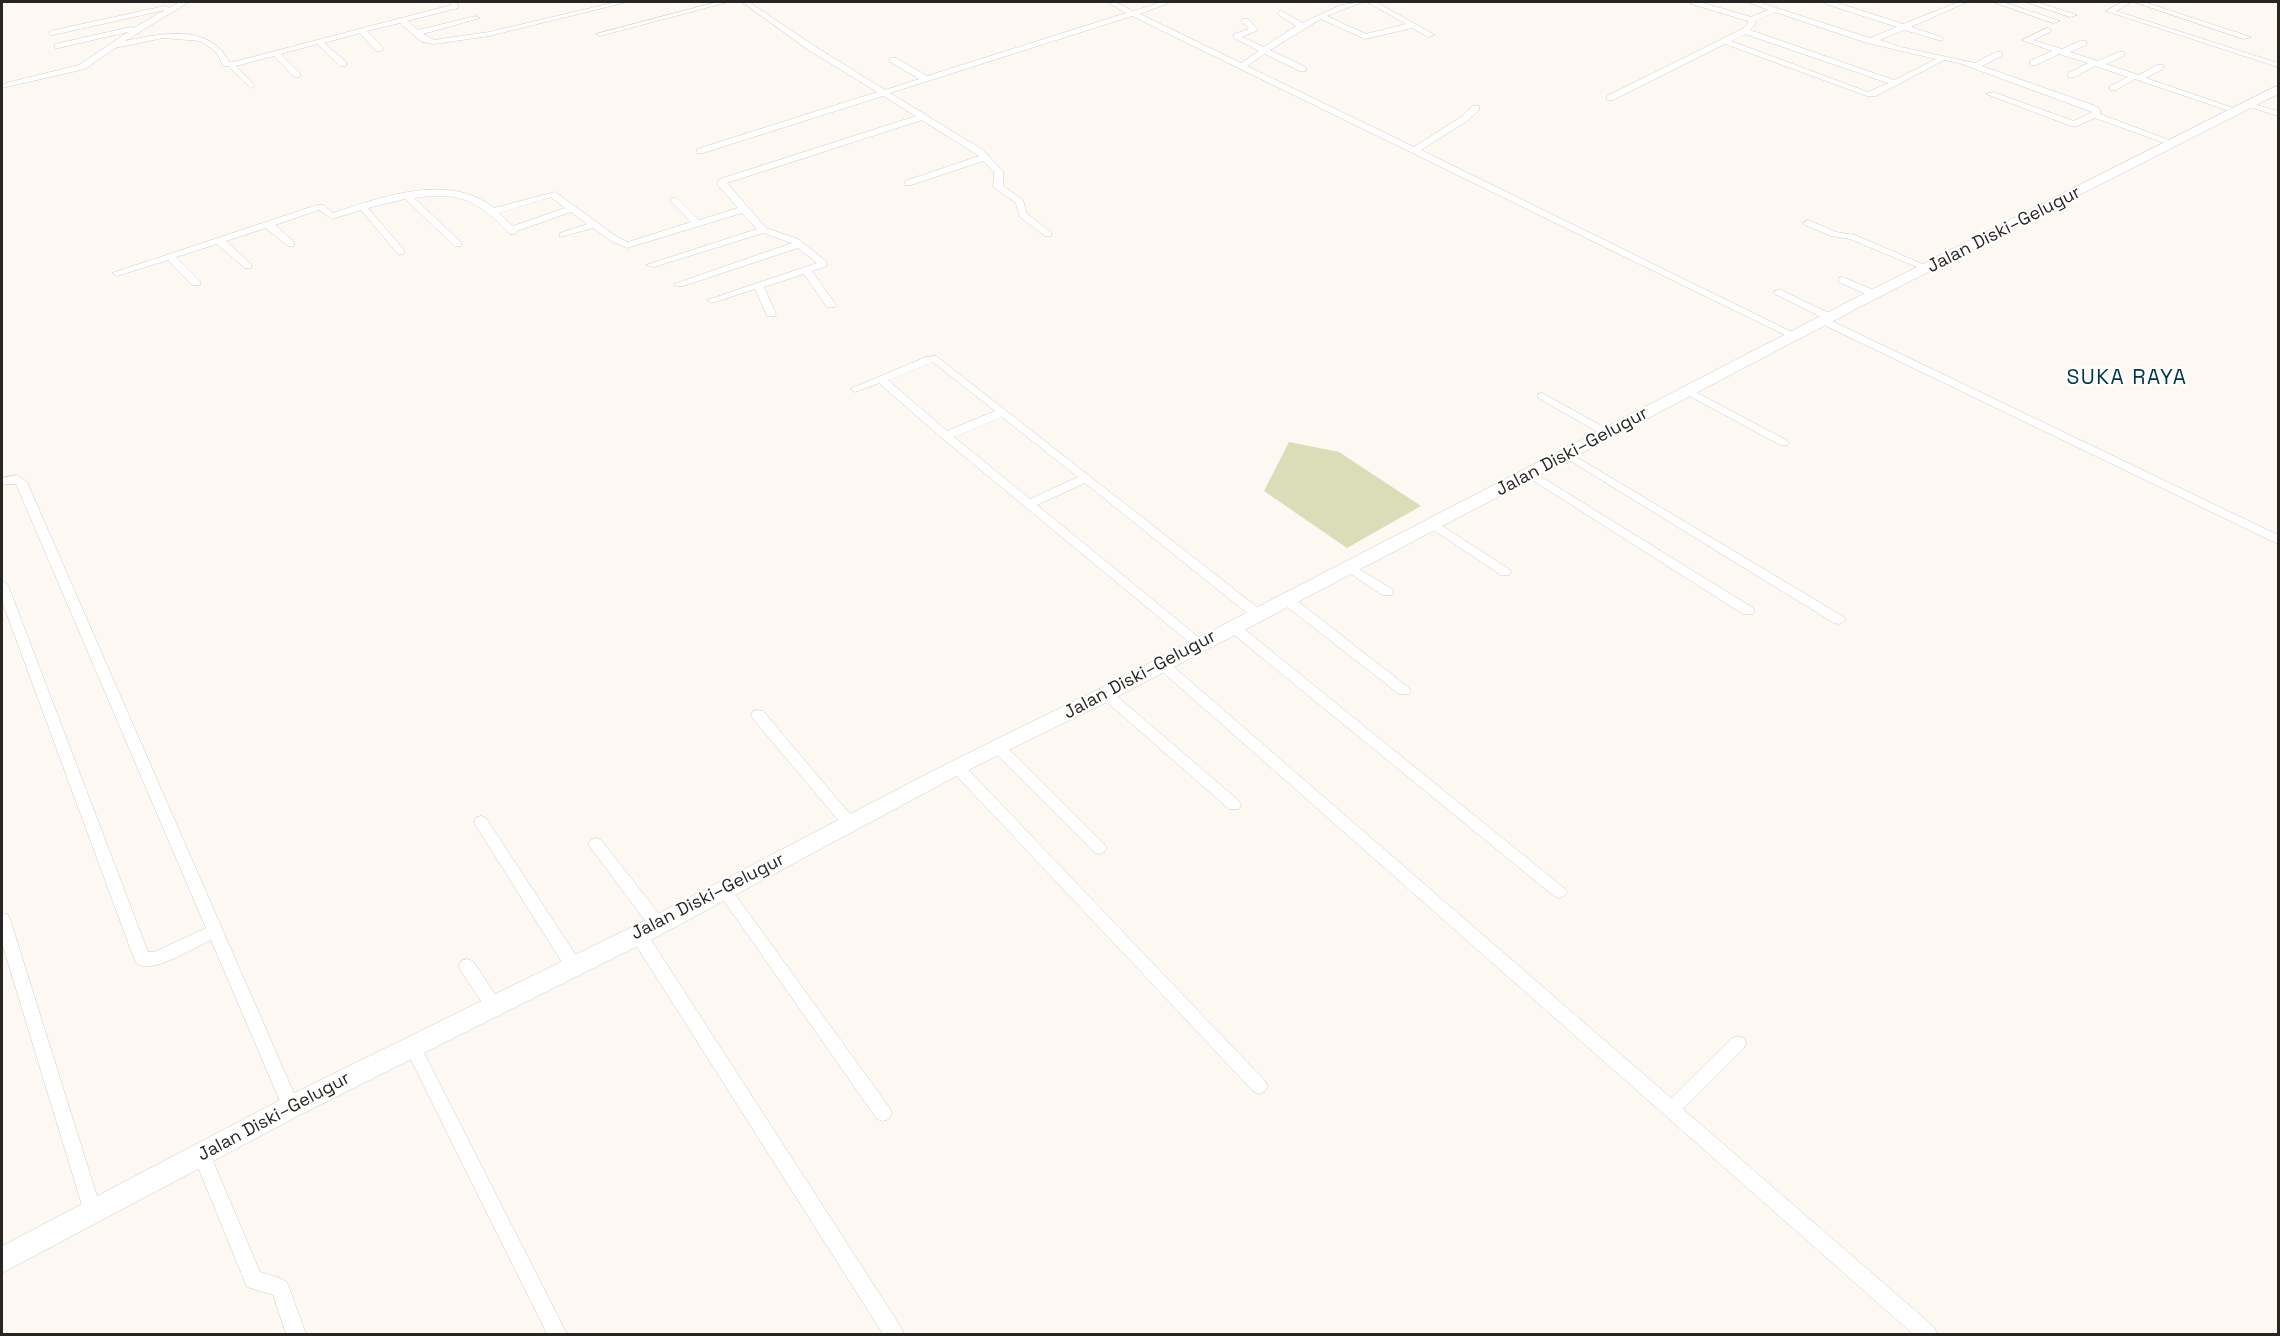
<!DOCTYPE html>
<html>
<head>
<meta charset="utf-8">
<style>
  body { margin:0 }
  #map { position:relative; width:2280px; height:1336px; overflow:hidden; background:#fdf8f1; font-family:"Space Grotesk",sans-serif }
  canvas { display:block }
  .frame { position:absolute; inset:0; border:3px solid #272623; pointer-events:none }
</style>
</head>
<body>
<div id="map">
<canvas width="2280" height="1336"></canvas>
<div class="frame"></div>
</div>
<script>
const ctx = document.querySelector('canvas').getContext('2d');
ctx.lineJoin = 'round';
function fillPath(path, color) { ctx.fillStyle = color; ctx.fill(path, 'evenodd'); }
function stroke(path, color, width, dash) { ctx.strokeStyle = color; ctx.lineWidth = width; ctx.lineCap = dash ? 'butt' : 'round'; ctx.setLineDash(dash || []); ctx.stroke(path); }
function label(font, color, halo, rows, align = 'center') {
  ctx.font = font + ' "Space Grotesk",sans-serif'; ctx.lineWidth = 4.5; ctx.setLineDash([]); ctx.textBaseline = 'middle'; ctx.strokeStyle = halo; ctx.fillStyle = color; for (const [text, x, y, turn = 0] of rows) {
    ctx.save(); ctx.translate(x, y); ctx.rotate((+turn || 0) * Math.PI / 180); ctx.textAlign = isNaN(turn) ? turn : align; if (halo) ctx.strokeText(text, 0, 0); ctx.fillText(text, 0, 0); ctx.restore();
  }
}
fillPath(new Path2D(`
  M1289 442 1339 452 1421 506 1347 548 1264 491Z`), '#d9deb8');
const street = new Path2D(`
  M180 2H189L125 41C160 34 209 22 229 62H233L451 5V2H457L458 8 407 21 418 30 476 16 480 18 423 34 434 40 489 32 616 2H627L489 36 434 44 422 42 400 23 367 31 382 47V51H376L360 33 324 43 346 62V66H340L317 44 281 54 300 73V77H294L274 56 236 66 255 86 251 88 228 66H223L217 53 201 41 163 38 115 48 85 69 2 88V84L79 65 128 32 58 48H55V44L131 27 134 28 165 10 53 35H50V31L165 6 169 8Z
  M717 2H728L600 36 596 34Z
  M742 2H749L816 47 885 90 919 79 890 62V58H896L927 76 1126 13 1107 2H1115L1133 11 1162 2H1171L1140 14 1241 63 1259 51 1234 38V34L1249 29 1241 21 1242 19H1248L1258 30 1242 37 1264 47 1296 26 1279 15V11H1282L1302 23 1341 5 1363 2 1327 16 1366 34 1406 24 1367 2H1376L1435 35 1428 37 1412 28 1365 39 1321 19 1270 50 1306 67V71H1300L1265 54 1247 66 1414 147 1461 117 1473 106H1479V110L1467 121 1421 150 1800 336 1799 338H1791L1132 16 890 93 983 150 1003 172V186L1023 200 1027 214 1051 232V236H1045L1020 217 1016 203 993 187 994 172 983 161 911 185H905V181L979 156 922 120 727 183 766 228 798 239 827 262V266L812 271 836 305 835 307H827L804 274 764 287 776 314 775 316H767L755 289 712 303 707 300 817 263 798 248 683 286H675L674 284 792 243 763 233 654 267 646 265 757 229 742 213 627 248 611 241 593 228 560 237V233L587 224 571 212 517 231 516 234H510C479 201 460 191 414 198L461 242V246H455L405 199 368 208 404 250V254H398L361 210 332 219 319 210 275 225 294 242V246H288L266 228 226 241 251 264V268H245L217 244 176 257 200 281V285H192L168 260 117 276 112 273 317 205H323L333 213C382 197 449 172 494 208L555 192 617 237 628 242 691 222 671 202V198H677L699 220 738 208 717 184 720 179 916 116 883 96 703 153H697V149L877 92 810 51ZM551 197 565 208 513 226 499 213Z
  M1691 2H1700L1751 17 1768 10 1748 2H1758L1870 38 1897 27 1826 4V2H1835L1903 24 1959 2H1967L1911 27 1942 37V41L1904 30 1880 40 1901 47 1975 63 1996 52H2002V56L1982 66 2093 105 2100 109V114L2177 143 2170 145 2095 118 2077 126H2071L1986 94 1993 92 2074 121 2092 112 1959 63 1944 60 1876 96H1867L1725 44 1613 100H1607V96L1742 29 1748 24V21L1691 4ZM1775 12 1867 43 1936 59 1894 80 1750 30 1756 24 1755 21ZM1745 34 1888 83 1868 92 1731 41Z
  M1993 2H2003L2060 21 2053 23Z
  M2026 2H2036L2077 15 2070 17Z
  M2122 2H2131L2116 11 2278 63V67L2106 11Z
  M2134 2H2144L2251 37 2244 39Z
  M2047 28 2051 30 2050 32 2033 40 2062 49 2080 41H2086V45L2070 52 2098 61 2118 52H2124V56L2106 64 2139 75 2157 65H2163V69L2146 78 2242 111 2235 113 2135 79 2116 90H2110V86L2128 77 2095 66 2074 77H2068V73L2088 63 2059 54 2036 65H2030V61L2052 51 2022 40Z
  M2247 102 2278 111V116L2247 106Z
  M1808 220 1836 232 1855 235 1932 268 1924 270 1850 239 1831 236 1805 225 1803 223Z
  M1843 277 1878 292 1879 294 1878 296H1870L1839 282V278Z
  M1779 289 1835 316 1836 318 1832 321 2278 535V544L1820 323 1819 321 1823 318 1775 294 1774 292Z
  M936 356 1262 611 1264 614 1262 617H1252L1085 483 1037 505 1207 644 1205 647H1195L942 438 879 383 855 392 850 389 926 357ZM933 362 995 411 947 431 888 380ZM1002 417 1078 477 1030 499 954 437Z
  M1688 388 1788 441 1790 443 1788 445H1780L1684 393V389Z
  M1542 393 1613 432 1615 434 1609 437 1605 436 1538 398V394Z
  M1568 452 1844 617 1846 620 1839 624 1834 623 1564 457 1562 455 1564 453Z
  M1530 470 1753 608 1754 611 1753 614H1743L1526 476 1524 474Z
  M17 475 27 482 300 1107 297 1113 291 1115 285 1113 211 940C196 947 158 970 143 966 137 965 135 961 133 956L2 601V581L8 585 148 952H154L206 928 16 484H2V478Z
  M1433 520 1509 569 1511 572 1509 575H1501L1429 527 1427 524Z
  M1349 563 1392 589 1393 592 1392 595H1382L1345 570 1343 567 1345 564Z
  M1286 595 1291 596 1409 688 1411 691 1409 694H1399L1281 602 1280 599 1281 596Z
  M1233 623 1238 624 1564 888 1567 892 1564 896 1559 898 1554 896 1228 630 1226 627Z
  M1162 659 1167 661 1671 1098 1732 1038 1738 1036 1744 1038 1746 1043 1744 1048 1683 1109 1934 1327 1937 1334H1913L1157 667 1155 664 1157 661Z
  M1106 689 1111 691 1239 801 1241 805 1239 809H1229L1101 697 1099 694Z
  M758 710 763 711 855 820 857 824 855 828H845L753 719 751 715 753 711Z
  M999 743 1004 744 1104 844 1107 848 1104 852 1099 854 1094 852 994 752 992 748 994 744Z
  M957 762 962 763 1265 1081 1268 1086 1265 1091 1259 1094 1253 1091 952 771 950 767 952 763Z
  M481 816 486 818 579 960 581 965 579 970 573 972 567 970 476 826 474 822 476 818Z
  M596 838 601 840 664 920 666 925 664 930 658 931 652 930 591 848 588 844 591 840Z
  M724 884 729 886 889 1107 892 1113 889 1119 883 1121 877 1119 719 894 716 890 719 886Z
  M2 913 8 914 10 919 102 1212 100 1218 93 1221 86 1218 84 1212 2 943Z
  M638 927 644 929 901 1327 904 1334H883L632 939 630 934 632 929Z
  M467 959 473 961 499 1000 501 1005 499 1010 493 1012 487 1010 461 971 459 966 461 961Z
  M412 1039 418 1041 567 1334H547L404 1046 406 1041Z
  M202 1147 208 1149 260 1272 277 1277 287 1282 306 1334H286L273 1295 247 1287 193 1155 196 1149Z`);
const secondary = new Path2D(`
  M2274 87H2278V94L1879 297 1113 699 964 772 666 932 300 1115 2 1273V1246L282 1099 650 918 950 762 1099 689 1869 291Z`);
stroke(street, '#d2cec6', 1);
stroke(secondary, '#d2cec6', 1);
fillPath(street, '#fff');
fillPath(secondary, '#fff');
label('18px', '#272623', '#fff', [
  ["Jalan Diski–Gelugur",2004,230,-27],
  ["Jalan Diski–Gelugur",1572,452,-28],
  ["Jalan Diski–Gelugur",1140,675,-28],
  ["Jalan Diski–Gelugur",708,897,-27],
  ["Jalan Diski–Gelugur",274,1117,-28]
]);
ctx.letterSpacing = '1.5px';
label('21px', '#013648', '#fff', [
  ["SUKA RAYA",2127,378]
]);
ctx.letterSpacing = '0px';
</script>
</body>
</html>
